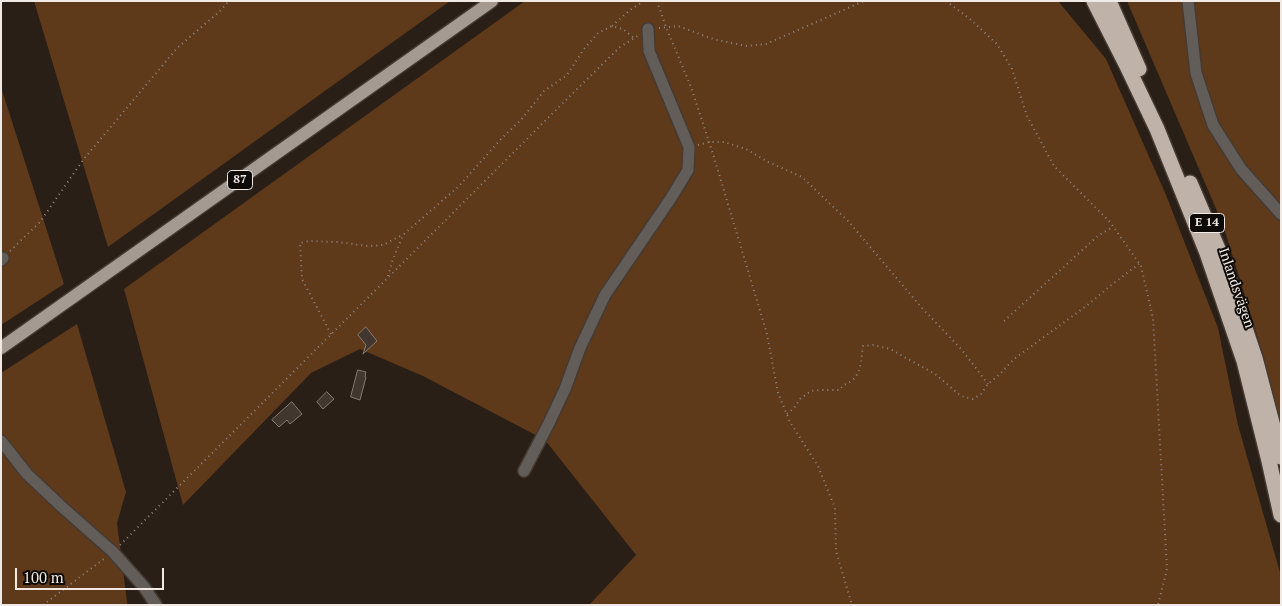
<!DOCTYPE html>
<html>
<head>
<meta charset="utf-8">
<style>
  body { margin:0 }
  #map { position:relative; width:1282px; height:606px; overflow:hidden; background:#291f17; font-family:"PT Serif",serif }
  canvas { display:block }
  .frame { position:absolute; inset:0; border:2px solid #f0e9e4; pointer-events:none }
  .scale { position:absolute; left:15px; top:568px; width:149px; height:22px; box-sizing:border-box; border:2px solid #f0e9e4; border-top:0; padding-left:6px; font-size:15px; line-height:18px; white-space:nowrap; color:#f0e9e4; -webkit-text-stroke:4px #0e0a07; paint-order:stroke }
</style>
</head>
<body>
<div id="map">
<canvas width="1282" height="606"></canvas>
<div class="frame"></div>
<div class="scale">100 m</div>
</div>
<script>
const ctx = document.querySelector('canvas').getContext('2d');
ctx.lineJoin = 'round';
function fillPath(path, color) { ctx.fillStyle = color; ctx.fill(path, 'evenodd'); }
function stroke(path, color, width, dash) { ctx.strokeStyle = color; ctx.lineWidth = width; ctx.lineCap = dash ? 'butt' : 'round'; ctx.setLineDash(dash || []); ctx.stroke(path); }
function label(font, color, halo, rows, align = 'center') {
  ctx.font = font + ' "PT Serif",serif'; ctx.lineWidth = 4; ctx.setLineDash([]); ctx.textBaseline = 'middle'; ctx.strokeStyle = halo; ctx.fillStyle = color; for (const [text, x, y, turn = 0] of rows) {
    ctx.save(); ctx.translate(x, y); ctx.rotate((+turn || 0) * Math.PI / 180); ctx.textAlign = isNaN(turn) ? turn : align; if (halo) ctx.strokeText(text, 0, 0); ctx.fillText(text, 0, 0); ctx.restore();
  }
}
fillPath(new Path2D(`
  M34 1H450L108 247Z
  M525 1H1058L1106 59 1166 195 1218 328 1238 425 1281 576V605H589L636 555 545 440 423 376 360 349 311 373 183 505 124 289Z
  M1127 1H1281V429L1262 351 1223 225Z
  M1 87 64 284 1 325Z
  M77 324 126 492 117 523 127 602 128 605H1V373Z`), '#5e391a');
const building = new Path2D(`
  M366 327 377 341 363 354 366 345 358 335Z
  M358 370 366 372 365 377H366L360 400 351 397Z
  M327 392 334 399 323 409 317 402Z
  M292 402 302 414 290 424 287 420 279 427 272 420Z`);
fillPath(building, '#42372f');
stroke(building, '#887b72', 1);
const minor = new Path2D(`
  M1188 1 1196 73 1213 125 1241 169 1281 214
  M1 260 3 258
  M1 441 27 474 62 507 113 552 144 587 156 605
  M524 471 549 423 565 389 580 348 605 295 671 198 688 170 689 147 649 51 648 29`);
const major = new Path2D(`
  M1 348 492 1`);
const highway = new Path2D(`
  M1094 1 1126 64 1157 129 1207 253 1244 361 1269 461 1281 515
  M1109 1 1139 69
  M1190 183 1221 256 1255 358 1281 457`);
stroke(minor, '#453b34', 14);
stroke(major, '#453b34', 15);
stroke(highway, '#453b34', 18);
stroke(new Path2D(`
  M657 1 666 27 691 87 713 154 767 334 778 393 790 422 818 466 835 508 836 551 852 605
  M946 1 970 19 997 44 1012 69 1027 116 1054 166 1110 222 1141 266 1153 318 1167 569 1158 605
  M612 26 630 10 644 1
  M659 28 678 26 713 39 747 46 766 44 864 1
  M698 145 709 142H724L746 149 768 162 802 177 848 221 922 308 962 350 988 384
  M10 251 40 222 83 160 178 47 219 12 229 1
  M388 276 392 262 403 235 459 186 502 138 521 120 544 91 567 75 584 49 598 33 612 26 623 29 634 38
  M1004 321 1099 235 1113 227
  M331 334 302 279 300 243 309 241 337 242 368 246 383 245 402 235
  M787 414 794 408 800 399 811 391 821 390H840C843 384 848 384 853 380 862 370 861 359 863 346L873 345 890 349 935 374 961 396 973 399 981 394 988 384 1000 374 1014 359 1089 304 1110 286 1139 264
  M120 545 572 94 620 47 639 35
  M43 605 105 558`), '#8f8781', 2, [1, 4]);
stroke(minor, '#635d59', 11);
stroke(major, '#a59a92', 12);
stroke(highway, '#bfb2a8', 15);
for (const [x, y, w] of [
  [240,180,25],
  [1207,223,35]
]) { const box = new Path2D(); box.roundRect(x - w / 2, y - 9.5, w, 19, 4); ctx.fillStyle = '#0e0a07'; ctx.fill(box); stroke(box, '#f0e9e4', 1); }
label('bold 12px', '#f0e9e4', null, [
  ["87",240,180],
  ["E 14",1207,223]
]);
label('14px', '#f0e9e4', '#0e0a07', [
  ["Inlandsvägen",1236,288,71]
]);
</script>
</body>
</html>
